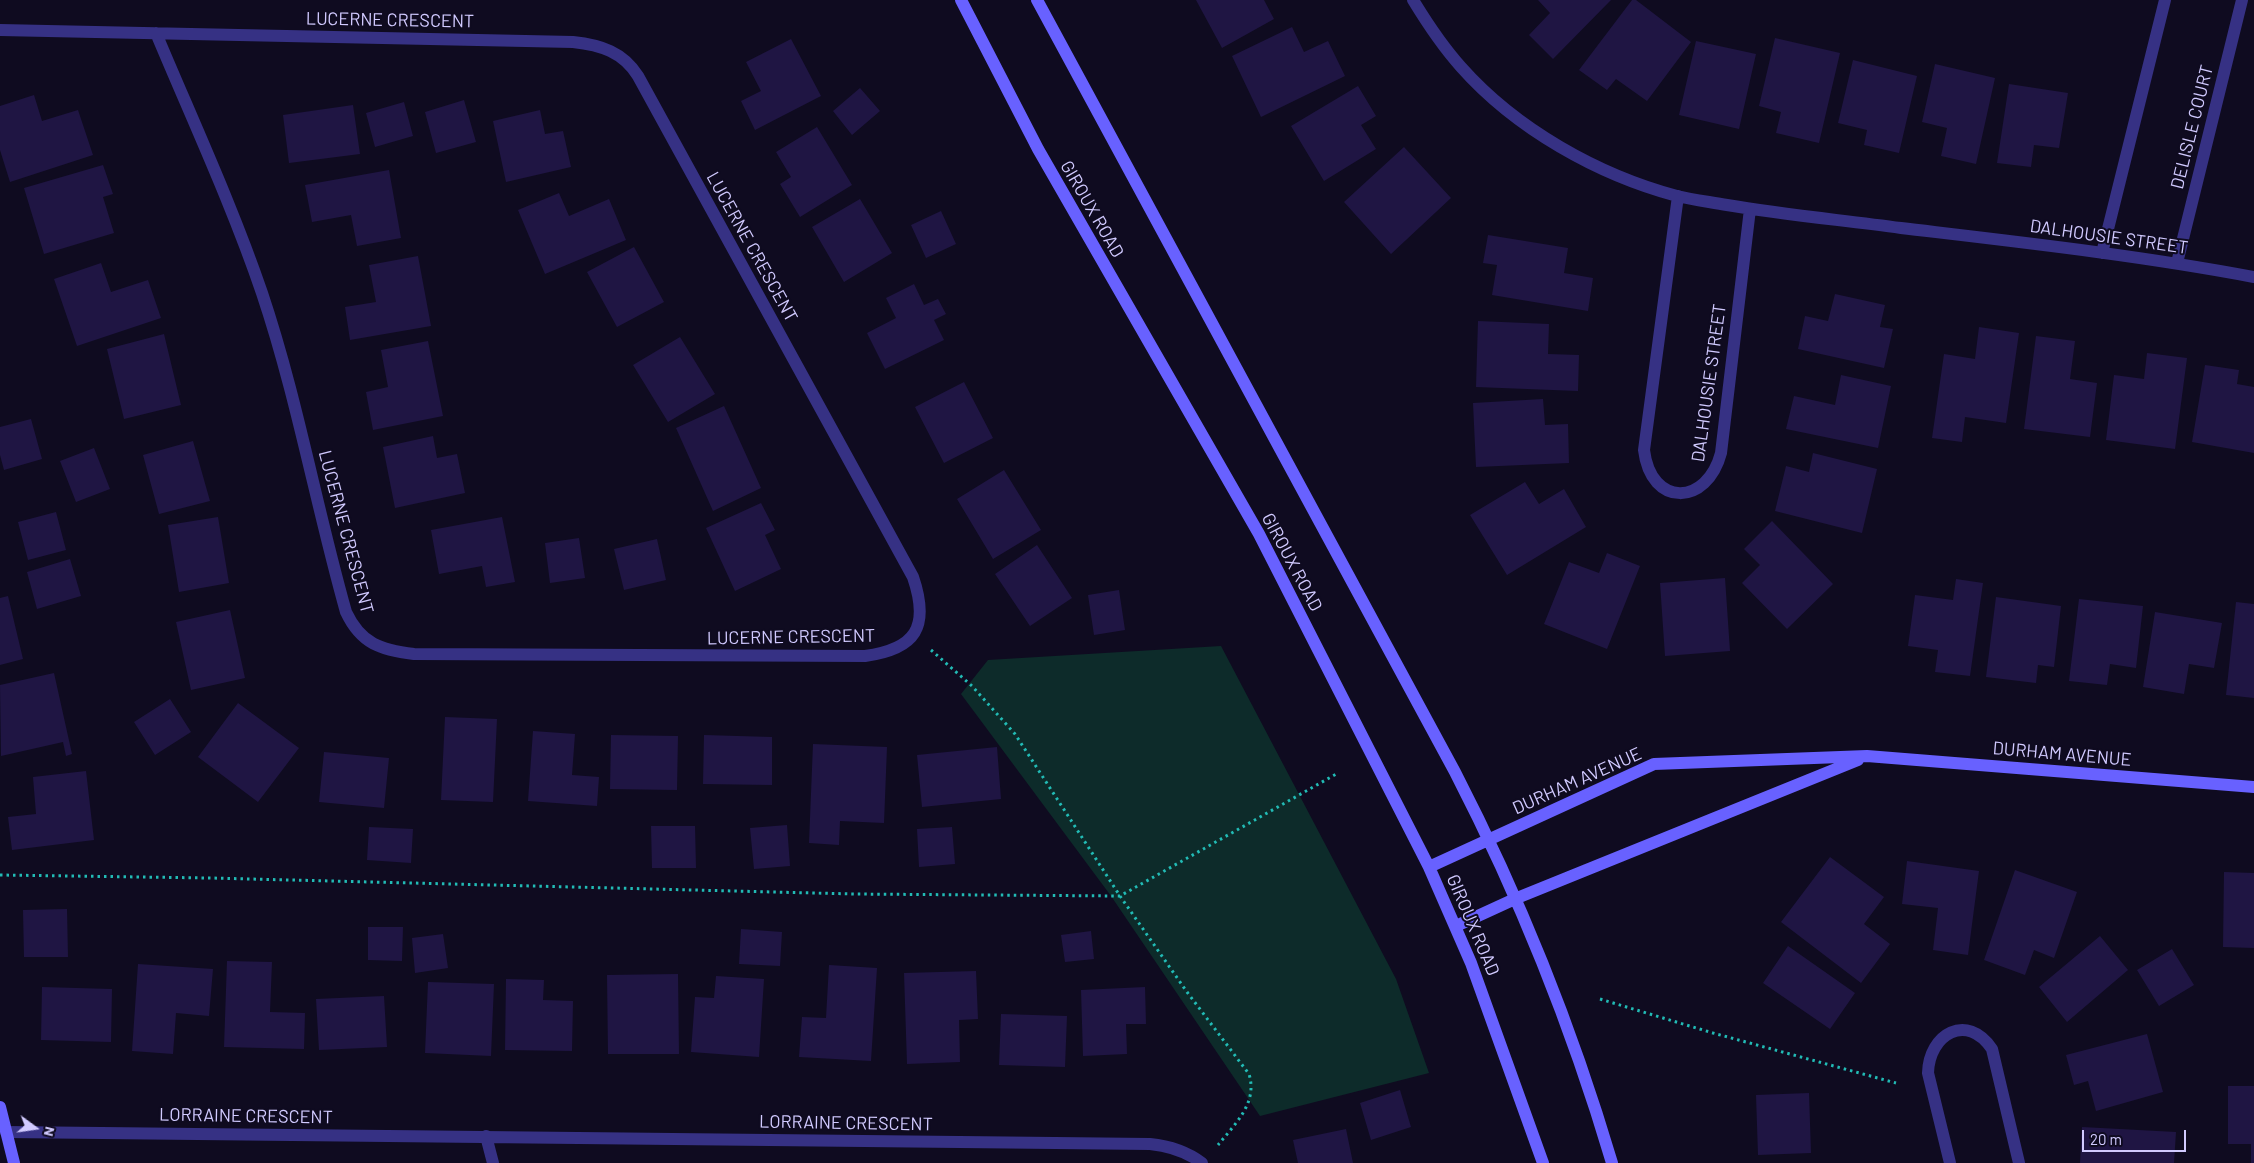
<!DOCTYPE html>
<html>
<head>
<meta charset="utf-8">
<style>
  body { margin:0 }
  #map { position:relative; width:2254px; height:1163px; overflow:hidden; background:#0f0b20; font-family:Barlow,sans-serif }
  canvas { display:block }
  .north { position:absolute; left:10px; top:1103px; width:50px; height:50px; -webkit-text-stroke:4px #0f0b20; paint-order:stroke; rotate:104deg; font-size:14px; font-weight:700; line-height:20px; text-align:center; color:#d1caff }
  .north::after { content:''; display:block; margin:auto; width:18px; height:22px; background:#d1caff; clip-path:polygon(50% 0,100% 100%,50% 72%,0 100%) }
  .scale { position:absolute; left:2082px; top:1130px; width:104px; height:22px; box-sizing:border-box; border:2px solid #d1caff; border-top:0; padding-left:6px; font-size:15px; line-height:18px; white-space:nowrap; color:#d1caff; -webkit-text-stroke:4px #0f0b20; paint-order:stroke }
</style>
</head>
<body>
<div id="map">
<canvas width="2254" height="1163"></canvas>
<div class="north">N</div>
<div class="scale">20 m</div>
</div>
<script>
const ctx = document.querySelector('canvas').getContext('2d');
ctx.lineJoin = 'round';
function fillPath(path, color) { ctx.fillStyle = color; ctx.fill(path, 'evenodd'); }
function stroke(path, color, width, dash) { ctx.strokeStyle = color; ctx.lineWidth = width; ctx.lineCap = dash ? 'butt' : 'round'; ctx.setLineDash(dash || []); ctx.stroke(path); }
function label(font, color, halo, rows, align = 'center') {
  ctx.font = font + ' Barlow,sans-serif'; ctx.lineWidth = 4; ctx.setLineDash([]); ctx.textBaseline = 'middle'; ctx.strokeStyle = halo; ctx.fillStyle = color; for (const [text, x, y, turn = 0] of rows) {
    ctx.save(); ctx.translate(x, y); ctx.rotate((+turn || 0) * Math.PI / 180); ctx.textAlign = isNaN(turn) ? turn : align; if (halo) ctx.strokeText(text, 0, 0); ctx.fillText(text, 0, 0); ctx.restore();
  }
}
fillPath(new Path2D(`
  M1221 646 1396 979 1429 1073 1260 1116 1111 896 961 694 988 660Z`), '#0d2b2a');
fillPath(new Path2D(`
  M1196 0H1264L1274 19 1222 48Z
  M1538 0H1611L1553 59 1529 35 1550 13Z
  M1632 0H1636L1691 42 1647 101 1616 79 1607 90 1579 70Z
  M1292 27 1304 52 1328 41 1345 76 1261 117 1232 56Z
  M1775 38 1840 53 1819 143 1776 133 1781 112 1759 106Z
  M791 39 821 96 755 130 741 101 761 91 746 62Z
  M1696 41 1756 54 1739 129 1679 115Z
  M1853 60 1917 76 1899 153 1864 145 1867 130 1838 123Z
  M1935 64 1995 78 1976 164 1941 156 1947 128 1922 122Z
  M2009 84 2068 93 2059 148 2034 145 2031 167 1997 163Z
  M1358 86 1376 116 1361 125 1376 149 1324 181 1291 126Z
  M860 88 880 111 852 135 833 111Z
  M34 95 42 121 78 110 93 155 10 182 0 150V106Z
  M464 100 476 142 436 153 425 112Z
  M404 102 413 136 375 147 366 113Z
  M353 105 360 154 289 163 283 115Z
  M540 110 545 134 563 131 571 167 506 182 493 121Z
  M817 127 852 185 800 217 780 184 791 177 776 152Z
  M1404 147 1451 198 1391 254 1344 202Z
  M103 165 113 194 103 197 114 233 44 254 24 188Z
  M389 170 401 238 357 246 351 215 312 222 305 185Z
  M559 193 569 216 609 199 626 240 545 274 518 210Z
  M860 199 892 253 844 282 812 227Z
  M941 211 956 244 926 258 911 225Z
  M1488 235 1568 248 1564 273 1593 278 1588 311 1492 295 1497 265 1483 263Z
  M634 247 664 302 617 327 587 272Z
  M418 256 431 326 350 340 345 307 376 302 369 265Z
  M101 263 111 292 148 280 161 318 77 346 54 279Z
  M914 284 924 305 938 299 946 314 934 320 944 340 885 369 867 333 896 318 886 298Z
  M1835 294 1885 305 1880 327 1893 329 1884 368 1798 349 1805 316 1828 321Z
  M1478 321 1549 324 1548 354 1579 355 1578 391 1476 387Z
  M1979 327 2019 333 2006 423 1965 417 1962 442 1932 438 1944 354 1975 359Z
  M164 334 181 405 124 419 107 349Z
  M2036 336 2075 341 2070 379 2097 383 2090 437 2024 429Z
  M680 337 715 394 668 422 633 365Z
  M428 341 443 416 373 430 366 392 388 387 381 350Z
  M2147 353 2187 358 2175 449 2106 440 2114 375 2144 379Z
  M2205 365 2239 370 2237 384 2254 387V453L2192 442Z
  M1841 375 1891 386 1878 448 1786 429 1794 396 1835 405Z
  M964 382 993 438 944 463 915 407Z
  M1543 399 1545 425 1568 424 1569 463 1476 467 1473 403Z
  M724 406 761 488 713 511 676 428Z
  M31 419 42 459 4 470 0 455V427Z
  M433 436 437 458 457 454 465 493 395 508 383 447Z
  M193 441 210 501 159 514 143 455Z
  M94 448 110 489 76 502 60 461Z
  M1813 453 1877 469 1862 533 1775 511 1786 466 1809 472Z
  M1004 470 1041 530 993 559 957 499Z
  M1525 482 1539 504 1564 489 1586 527 1507 575 1470 515Z
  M761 503 775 530 765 535 781 569 735 591 706 528Z
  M56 512 66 550 28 560 18 522Z
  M218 517 229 583 179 592 168 525Z
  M502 517 515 582 486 587 482 566 439 574 431 530Z
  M1772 521 1833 584 1787 629 1742 583 1760 565 1744 549Z
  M579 538 585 578 550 583 545 543Z
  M657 539 666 580 624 590 614 549Z
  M1037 545 1072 598 1030 626 995 574Z
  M1607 553 1640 566 1607 649 1544 624 1569 562 1599 573Z
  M70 559 81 596 37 609 27 572Z
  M1725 578 1730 651 1665 656 1660 583Z
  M1956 579 1983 583 1970 676 1935 672 1938 650 1908 646 1915 595 1953 600Z
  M1119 590 1125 630 1094 635 1088 595Z
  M8 596 23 659 0 665V598Z
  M1996 597 2061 606 2054 667 2038 665 2036 683 1986 677Z
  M2079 599 2143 606 2136 668 2110 664 2107 685 2069 681Z
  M2236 602 2254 604V698L2226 695Z
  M230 610 245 678 191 690 176 622Z
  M2155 612 2222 623 2214 668 2189 664 2184 694 2143 687Z
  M54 673 72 754 66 756 63 742 1 756 0 685Z
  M170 699 191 732 155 755 134 722Z
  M238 703 299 748 258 802 198 757Z
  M445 717 497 719 493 802 441 800Z
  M533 731 575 734 572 775 599 777 597 806 528 801Z
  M611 735 678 736 677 790 610 789Z
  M704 735 772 737V785L703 784Z
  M813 744 887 747 884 823 840 821 839 845 809 843Z
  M997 747 1001 799 922 807 917 755Z
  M324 752 389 758 384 808 319 802Z
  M86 771 94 840 12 850 8 817 36 814 33 777Z
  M787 825 790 866 754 869 750 828Z
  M651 826H695L696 868H652Z
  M369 827 413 829 411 863 367 860Z
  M952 827 955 864 919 867 917 829Z
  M1830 857 1884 897 1864 924 1890 944 1861 983 1781 922Z
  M1907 861 1979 871 1968 955 1933 950 1938 908 1902 904Z
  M2015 870 2077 892 2054 958 2034 950 2025 975 1984 960Z
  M2224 872 2254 873V948L2223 947Z
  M67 909 68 957H24L23 910Z
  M368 927H403L402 961 368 960Z
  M741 929 782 932 780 966 739 964Z
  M1091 931 1094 959 1065 962 1061 935Z
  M443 934 448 968 415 973 412 938Z
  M2100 936 2128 970 2067 1022 2039 987Z
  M1788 946 1855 993 1830 1029 1763 983Z
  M2172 949 2194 985 2159 1006 2137 970Z
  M227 961 272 962 270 1012 305 1013 304 1049 224 1047Z
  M138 964 213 969 209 1016 176 1013 173 1054 132 1051Z
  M829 965 877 968 871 1061 799 1057 802 1017 826 1018Z
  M976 971 978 1019 959 1020 960 1062 907 1064 904 973Z
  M678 974 679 1054H608L607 975Z
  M716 976 764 979 759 1057 691 1052 695 997 714 998Z
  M506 979 544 980 543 1000 573 1001 572 1051 505 1050Z
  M428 982 494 984 491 1056 425 1053Z
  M42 987 112 989 111 1042 41 1040Z
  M1145 987 1146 1024H1126L1127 1054 1083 1056 1081 990Z
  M384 996 387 1047 319 1050 316 999Z
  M1001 1014 1067 1016 1065 1067 999 1065Z
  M2147 1034 2163 1092 2096 1111 2088 1081 2074 1085 2066 1055Z
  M2228 1086H2254V1163H2251V1144H2228Z
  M1400 1090 1411 1127 1371 1140 1360 1103Z
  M1809 1093 1811 1153 1758 1155 1756 1095Z
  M2082 1127 2176 1132 2174 1163H2080Z
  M1346 1129 1353 1163H1298L1293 1140Z`), '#1f1543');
stroke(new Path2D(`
  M931 650 972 686 1015 734 1120 896 1187 992 1249 1074C1258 1103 1235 1124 1218 1145
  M0 875 210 878 854 894 1120 896 1338 773
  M1600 999 1713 1033 1896 1083`), '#22bbb5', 3, [2.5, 4]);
stroke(new Path2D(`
  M1413 0C1427 23 1443 47 1461 67 1516 129 1598 175 1677 196 1693 200 1711 202 1727 205 1785 215 1843 220 1901 228 2019 242 2137 255 2254 277
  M0 30 573 42C601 45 623 52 638 76L913 577C930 627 916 649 865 656L414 654C381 650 361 644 346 612 316 506 297 397 262 293 232 205 192 119 156 33
  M1678 196 1644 450C1651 508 1707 506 1721 453L1750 209
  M2102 253 2165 0
  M2177 263 2242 0
  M6 1132 1150 1144C1170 1146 1186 1151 1202 1163
  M486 1136 493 1163
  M1950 1163 1928 1073C1929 1034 1967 1012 1992 1049L2019 1163`), '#363184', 12);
stroke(new Path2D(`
  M961 0 1038 149 1259 534 1429 867 1471 963 1543 1163
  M1037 0 1455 772C1519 896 1572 1028 1612 1163
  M1429 867 1654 764 1867 756 2254 787
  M1456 926 1517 898 1858 760
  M0 1107 14 1163`), '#6861ff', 12);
label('18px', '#d1caff', '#0f0b20', [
  ["LUCERNE CRESCENT",390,20,1],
  ["DELISLE COURT",2192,127,-76],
  ["GIROUX ROAD",1092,209,60],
  ["DALHOUSIE STREET",2109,237,8],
  ["LUCERNE CRESCENT",752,247,61],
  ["DALHOUSIE STREET",1709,383,-82],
  ["LUCERNE CRESCENT",346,532,75],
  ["GIROUX ROAD",1292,562,62],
  ["LUCERNE CRESCENT",791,637,-1],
  ["DURHAM AVENUE",2062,754,5],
  ["DURHAM AVENUE",1577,781,-24],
  ["GIROUX ROAD",1473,925,67],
  ["LORRAINE CRESCENT",246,1116,1],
  ["LORRAINE CRESCENT",846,1123,1]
]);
</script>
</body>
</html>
